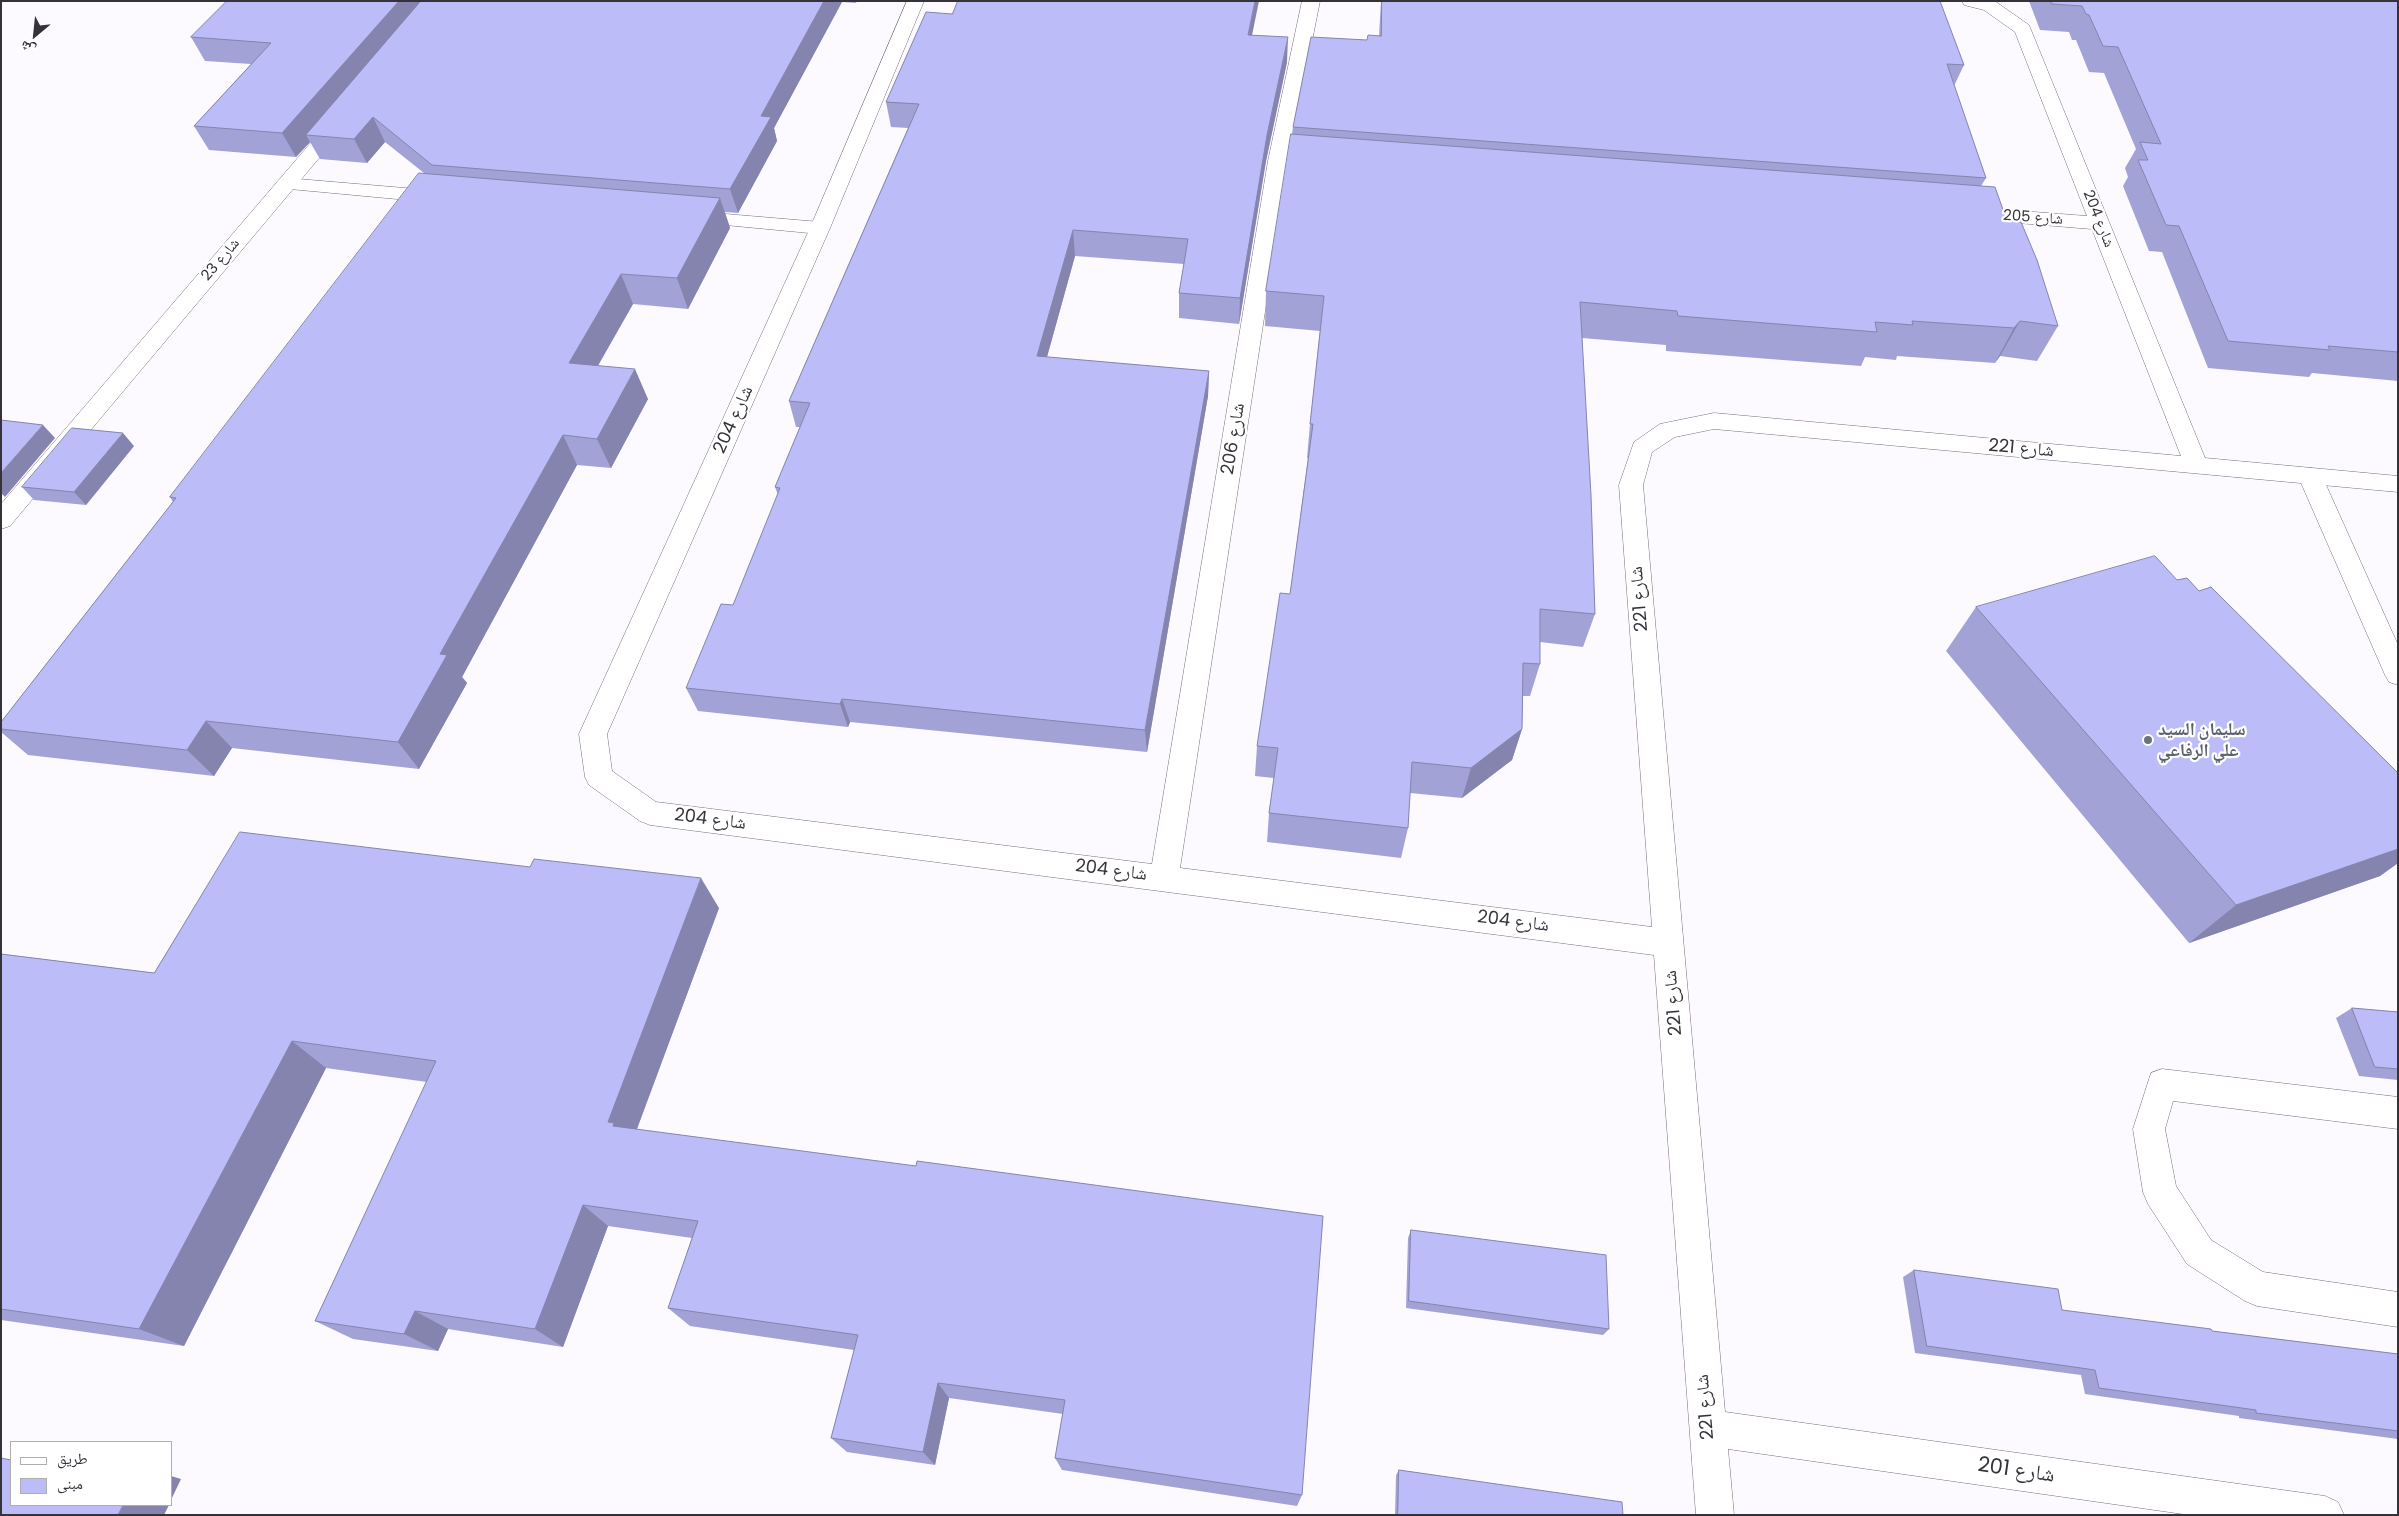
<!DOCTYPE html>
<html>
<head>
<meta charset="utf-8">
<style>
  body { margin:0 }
  #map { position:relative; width:2399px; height:1516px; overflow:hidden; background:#fdfaff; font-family:Poppins,"Noto Naskh Arabic",sans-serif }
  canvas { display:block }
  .frame { position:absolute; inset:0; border:2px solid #36323a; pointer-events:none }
  .legend { position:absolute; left:10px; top:1441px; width:162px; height:65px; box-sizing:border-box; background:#fff; border:1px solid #afadb0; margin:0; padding:6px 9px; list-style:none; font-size:15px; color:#36323a }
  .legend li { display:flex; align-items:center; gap:10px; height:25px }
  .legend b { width:25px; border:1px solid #afadb0 }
  .north { position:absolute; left:10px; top:10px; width:50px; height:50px; -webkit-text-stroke:4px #fff; paint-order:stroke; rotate:208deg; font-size:14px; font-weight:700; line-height:20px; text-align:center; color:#36323a }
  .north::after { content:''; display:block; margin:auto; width:18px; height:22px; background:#36323a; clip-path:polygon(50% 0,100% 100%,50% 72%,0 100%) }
</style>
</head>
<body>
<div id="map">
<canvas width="2399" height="1516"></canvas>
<div class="frame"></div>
<ul class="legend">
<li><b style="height:6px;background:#fff"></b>طريق</li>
<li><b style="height:14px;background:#bcbcf9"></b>مبنى</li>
</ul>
<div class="north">ش</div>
</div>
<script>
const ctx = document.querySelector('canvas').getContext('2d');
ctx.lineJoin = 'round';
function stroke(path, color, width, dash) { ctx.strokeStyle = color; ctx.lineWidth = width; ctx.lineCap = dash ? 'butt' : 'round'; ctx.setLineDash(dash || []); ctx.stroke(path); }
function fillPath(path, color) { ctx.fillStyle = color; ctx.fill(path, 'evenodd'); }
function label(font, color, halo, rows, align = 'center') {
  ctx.font = font + ' Poppins,"Noto Naskh Arabic",sans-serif'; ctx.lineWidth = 4.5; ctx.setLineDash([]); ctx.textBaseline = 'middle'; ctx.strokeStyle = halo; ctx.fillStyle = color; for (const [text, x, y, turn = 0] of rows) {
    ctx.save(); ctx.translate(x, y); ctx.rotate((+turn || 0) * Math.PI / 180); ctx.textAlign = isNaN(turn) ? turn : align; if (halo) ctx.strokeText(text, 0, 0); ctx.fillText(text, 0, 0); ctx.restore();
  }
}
const lane = new Path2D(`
  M286 178 440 191 447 193 450 197 447 201 440 203 279 188 276 184 279 180Z
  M690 211 820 222 827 224 830 228 827 232 820 234 683 221 680 217 683 213Z
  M2310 468 2318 470 2322 476 2398 645V685L2389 682 2385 675 2298 476 2302 470Z
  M2162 1069 2398 1097V1129L2173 1101 2165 1129 2176 1186 2211 1240 2263 1272 2398 1292V1327L2257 1306 2245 1301 2187 1264 2148 1204 2143 1192 2133 1129 2151 1073Z`);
const street = new Path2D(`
  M907 1H924L830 228 607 734 612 771 656 802 1152 864 1268 161 1302 1H1320L1288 161 1180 868 1652 927 1619 485 1634 442 1660 424 1714 413 2181 456 2092 229 1968 219 1961 217 1958 213 1961 209 1968 207 2087 216 2015 32 1984 10 1964 5 1962 1 1996 2 2029 25 2205 458 2398 476V492L1714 429 1675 437 1652 452 1643 485 1725 1412 2325 1496 2338 1502 2344 1515H2190L1728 1449 1734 1515H1696L1654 955 650 825 640 821 589 785 585 777 579 734 810 228Z
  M339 116 346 118 348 122 346 126 10 526 1 529V504L332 118Z`);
stroke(lane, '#776d7f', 1);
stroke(street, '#776d7f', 1);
fillPath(lane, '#fff');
fillPath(street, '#fff');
fillPath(new Path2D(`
  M227 1H857L856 3 842 2 774 128 777 141 738 213 725 212 730 228 688 309 633 304 598 366 648 399 611 468 577 465 462 677 467 683 419 769 232 748 214 776 28 755 1 732V722L173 502 170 497 424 173 385 142 367 163 320 159 310 142 296 157 209 150 194 126 251 64 205 61 191 37Z
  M1381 1H1942L1940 4 1964 65 1954 86 1986 178 1981 186 2007 221 2058 326 2037 361 2000 356 1995 363 1897 356 1896 360 1865 357 1861 366 1666 351V345L1582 338 1595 614 1583 647 1540 642V664L1530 696H1523L1522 729 1512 760 1462 798 1410 793 1408 828 1401 858 1267 842 1269 813 1274 778 1255 776 1257 746 1290 594 1308 458H1307L1310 424 1320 331 1265 326 1266 291 1292 134 1293 127 1367 40 1379 36Z
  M2029 1H2398V381L2312 373 2309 377 2208 368 2162 252 2149 251 2123 186 2128 177 2125 168 2136 149 2104 73 2089 72 2076 40H2072L2069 32 2040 30Z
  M1252 35 1287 62 1266 161 1239 324 1179 318V293L1184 264 1075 256 1047 357 1209 371 1208 396 1147 752 850 722 848 727 698 711 686 688 733 605 778 495 775 487 800 427H796L789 401 908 128 891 127 886 102Z
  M134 446 86 505 34 500 22 487Z
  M2177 580 2199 591 2398 773V863L2380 876 2189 943 1946 651 1976 607Z
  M719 908 637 1129 1302 1495 1297 1506 1062 1470 1055 1458 1063 1414 949 1398 935 1465 847 1452 831 1438 854 1350 690 1326 668 1308 692 1238 608 1226 563 1347 448 1329 438 1351 353 1339 315 1321 427 1082 326 1068 184 1346 1 1320V954L154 973Z
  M2352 1008 2398 1012V1080L2359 1076 2336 1018Z
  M1411 1230 1609 1329 1603 1335 1406 1308 1408 1238Z
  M1914 1270 2062 1310 2212 1331 2398 1354V1439L2239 1418V1416L2085 1394 2081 1375 1915 1353 1903 1277Z
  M1399 1470 1623 1515H1395L1396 1475Z`), '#a2a2d6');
fillPath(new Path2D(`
  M399 1H430L306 135 310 142 296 157 282 133Z
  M824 1H842V2L774 128 777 141 738 213 730 189 761 116Z
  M1255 1H1259L1247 60 1248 35Z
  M1288 37 1287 62 1266 161 1239 324 1240 298 1267 135Z
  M373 117 385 142 367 163 354 139Z
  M720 198 730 228 688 309 677 278Z
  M1073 230 1075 256 1040 382 1037 356Z
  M621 274 633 304 582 393 569 363Z
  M2020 321 2000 356 1995 363 2014 328Z
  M635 369 648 399 611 468 597 439Z
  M1209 371 1208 396 1147 752 1145 730Z
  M43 425 55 438 5 497 1 493V473Z
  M123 433 134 446 86 505 74 492Z
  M563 435 577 465 462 677 467 683 419 769 398 742 440 654Z
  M842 699 850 722 848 727 840 704Z
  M206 721 232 748 214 776 187 750Z
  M1522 729 1512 760 1462 798 1471 768Z
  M2398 849V863L2380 876 2189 943 2236 905Z
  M701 878 719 908 632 1142 608 1122Z
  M292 1041 326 1068 184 1346 139 1329Z
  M583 1205 608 1226 563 1347 535 1329Z
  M415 1311 448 1329 438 1351 404 1334Z
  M938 1383 949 1398 935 1465 923 1452Z
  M171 1476 181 1479 171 1500Z
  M123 1505H169L164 1515H118Z`), '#8484ae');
const building = new Path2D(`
  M227 1H399L282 133 194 126 271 43 191 37Z
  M421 1H824L761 116 771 117 730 189 432 165 373 117 354 139 306 135Z
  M958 1H1255L1248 35 1288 37 1267 135 1240 298 1179 293 1188 239 1073 230 1037 356 1209 371 1145 730 842 699 840 704 686 688 721 604 733 605 780 488 775 487 810 403 789 401 919 104 886 102 926 12 952 14Z
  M1382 1H1940L1964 65 1947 64 1986 178 1293 127 1311 37 1367 40 1368 35 1381 36Z
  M2051 1H2398V352L2328 346 2330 350 2228 341 2179 226 2166 225 2138 160H2148L2140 142 2161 144 2118 47 2103 46 2089 15 2086 14 2082 6 2052 4Z
  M1291 134 1995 187 2007 221 2021 222 2037 260 2058 326 2020 321 2014 328 1912 321 1913 325 1875 322 1877 332 1678 316 1677 311 1580 302 1591 495 1595 614 1540 609V664L1523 663 1522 729 1471 768 1412 762 1408 828 1269 813 1278 748 1257 746 1280 593 1290 594 1313 424H1310L1324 296 1266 291Z
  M419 173 720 198 677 278 621 274 569 363 635 369 597 439 563 435 440 654 447 655 398 742 206 721 187 750 1 729V722L176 498 170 497Z
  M1 420 43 425 1 473Z
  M72 428 123 433 74 492 22 487Z
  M2155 556 2177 580 2187 578 2199 591 2211 587 2398 773V849L2236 905 1976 607Z
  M240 832 530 867 534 859 701 878 608 1122 614 1123 613 1126 916 1166 917 1161 1323 1216 1302 1495 1055 1458 1065 1400 938 1383 923 1452 831 1438 858 1335 668 1308 698 1221 583 1205 535 1329 415 1311 404 1334 315 1321 436 1061 292 1041 139 1329 1 1309V954L154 973Z
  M2352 1008 2398 1012V1069L2375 1067Z
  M1411 1230 1606 1255 1609 1329 1409 1301Z
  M1914 1270 2058 1289 2062 1310 2211 1329 2212 1331 2398 1354V1431L2256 1413V1410L2099 1388 2095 1370 1927 1346Z
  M1 1458 11 1460V1505H123L118 1515H1Z
  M1399 1470 1622 1502 1623 1515H1398Z`);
fillPath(building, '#bcbcf9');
stroke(building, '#8484ae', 1);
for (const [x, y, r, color] of [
  [2148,740,5,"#6b7280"]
]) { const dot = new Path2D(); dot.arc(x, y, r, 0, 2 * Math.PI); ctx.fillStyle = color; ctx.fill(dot); stroke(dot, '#fff', 2); }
label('15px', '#36323a', '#fff', [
  ["شارع 205",2033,218,4],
  ["شارع 204",2098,219,68],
  ["شارع 23",221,260,-50]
]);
label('18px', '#36323a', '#fff', [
  ["شارع 204",734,420,-66],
  ["شارع 206",1234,439,-81],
  ["شارع 221",2021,449,5],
  ["شارع 221",1640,599,-95],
  ["شارع 204",710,820,7],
  ["شارع 204",1111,871,7],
  ["شارع 204",1513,922,7],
  ["شارع 221",1674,1003,-95],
  ["شارع 221",1706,1407,-95]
]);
label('bold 18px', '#5b616d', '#fff', [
  ["سليمان السيد",2158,730],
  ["علي الرفاعي",2158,751]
], 'left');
label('21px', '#36323a', '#fff', [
  ["شارع 201",2016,1471,8]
]);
</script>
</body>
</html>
